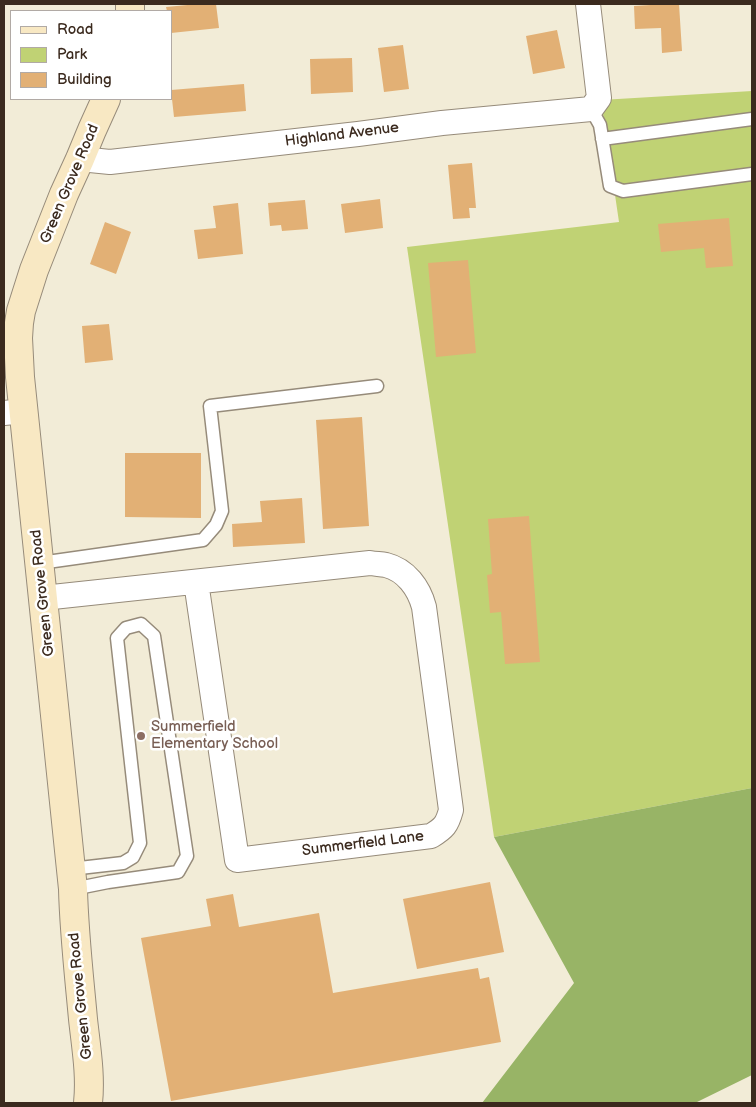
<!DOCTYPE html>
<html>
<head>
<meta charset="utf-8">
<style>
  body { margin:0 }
  #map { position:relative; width:756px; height:1107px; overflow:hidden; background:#f2ecd7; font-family:"Balsamiq Sans",sans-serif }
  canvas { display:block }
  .frame { position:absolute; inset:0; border:5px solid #3b2a1e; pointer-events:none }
  .legend { position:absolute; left:10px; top:10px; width:162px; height:90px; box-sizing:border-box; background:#fff; border:1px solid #b1aaa5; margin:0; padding:6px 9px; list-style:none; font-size:15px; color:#3b2a1e }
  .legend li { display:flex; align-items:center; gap:10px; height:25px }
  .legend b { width:25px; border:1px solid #b1aaa5 }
</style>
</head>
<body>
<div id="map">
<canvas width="756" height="1107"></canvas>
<div class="frame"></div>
<ul class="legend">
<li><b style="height:6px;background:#f8e8c3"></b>Road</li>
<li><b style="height:14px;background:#c0d274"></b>Park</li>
<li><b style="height:14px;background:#e2b075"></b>Building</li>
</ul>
</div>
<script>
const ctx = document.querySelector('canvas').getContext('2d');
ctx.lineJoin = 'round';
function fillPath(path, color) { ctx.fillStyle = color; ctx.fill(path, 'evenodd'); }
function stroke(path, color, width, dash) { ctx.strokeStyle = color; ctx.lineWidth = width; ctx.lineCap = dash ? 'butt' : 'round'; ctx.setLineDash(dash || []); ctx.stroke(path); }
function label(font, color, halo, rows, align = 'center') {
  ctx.font = font + ' "Balsamiq Sans",sans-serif'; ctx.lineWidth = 5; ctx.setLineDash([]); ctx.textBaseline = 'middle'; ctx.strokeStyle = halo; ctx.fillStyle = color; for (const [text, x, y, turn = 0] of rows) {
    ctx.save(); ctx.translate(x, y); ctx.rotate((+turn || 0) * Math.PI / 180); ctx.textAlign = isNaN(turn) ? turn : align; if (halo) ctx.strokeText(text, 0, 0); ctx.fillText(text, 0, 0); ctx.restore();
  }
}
fillPath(new Path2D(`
  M752 91V788L494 837 407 247 619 222 601 100Z`), '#c0d274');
fillPath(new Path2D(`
  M752 788V1075L695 1103H482L574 983 494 837Z`), '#98b466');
fillPath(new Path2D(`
  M198 4H216L219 28 171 33V11H167L166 7Z
  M667 4H679L682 51 662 53 661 28 635 29 634 6Z
  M557 30 565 68 533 74 526 36Z
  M403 45 409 89 384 92 378 48Z
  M352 58 353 92 311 94 310 59Z
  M244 84 246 111 174 117 171 90Z
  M472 163 476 208H469L470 218 453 219 448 165Z
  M380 199 383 228 345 233 341 204Z
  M305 200 308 229 282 231 281 225 270 226 268 203Z
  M238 203 243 254 198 259 194 230 216 228 213 206Z
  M729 218 733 266 706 268 704 248 661 252 658 224Z
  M105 222 131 232 116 274 90 264Z
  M468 260 476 353 436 357 428 263Z
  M109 324 113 360 85 363 82 326Z
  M362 417 369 526 323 529 316 420Z
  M125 453H201V518L125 517Z
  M302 498 305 543 233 547 232 524 262 522 260 501Z
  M529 516 540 662 505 664 501 612 490 613 487 575 492 574 488 519Z
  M490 882 504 952 417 969 403 899Z
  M233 894 239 927 319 913 333 993 478 968 480 979 489 977 501 1042 171 1101 141 938 211 926 206 899Z`), '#e2b075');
const lane = new Path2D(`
  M591 109 600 125 610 186 623 191 752 174
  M602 139 752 119
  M40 563 203 540 216 525 222 511 210 406 377 386
  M71 869 123 863 133 857 140 843 117 638 126 628 141 624 154 636 187 856 178 872 108 882 73 889`);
const street = new Path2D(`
  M80 159 110 162 358 134 442 123 591 109 599 98 588 4
  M4 413 24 411
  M43 598 370 563C376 564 381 564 386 565 406 570 419 588 424 607L451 810C447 825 444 828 431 836L237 860 196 582`);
const secondary = new Path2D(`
  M130 4V11
  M88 1103C91 1075 86 1047 83 1019 79 975 74 932 73 889L20 377 18 338 19 323 21 311 34 270 64 194 80 159 92 130 106 99`);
stroke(lane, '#968b7a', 15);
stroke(street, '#968b7a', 26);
stroke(secondary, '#968b7a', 30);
stroke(lane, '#fff', 12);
stroke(street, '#fff', 24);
stroke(secondary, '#f8e8c3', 28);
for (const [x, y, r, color] of [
  [141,736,5,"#8d6e63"]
]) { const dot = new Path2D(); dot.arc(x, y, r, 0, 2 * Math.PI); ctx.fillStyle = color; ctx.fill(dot); stroke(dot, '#fff', 2); }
label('15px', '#3b2a1e', '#fff', [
  ["Highland Avenue",342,135,-7],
  ["Green Grove Road",70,184,-67],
  ["Green Grove Road",43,593,-96],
  ["Summerfield Lane",363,844,-7],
  ["Green Grove Road",81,996,-96]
]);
label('15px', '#785e54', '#fff', [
  ["Summerfield",151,727],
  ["Elementary School",151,744]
], 'left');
</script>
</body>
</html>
